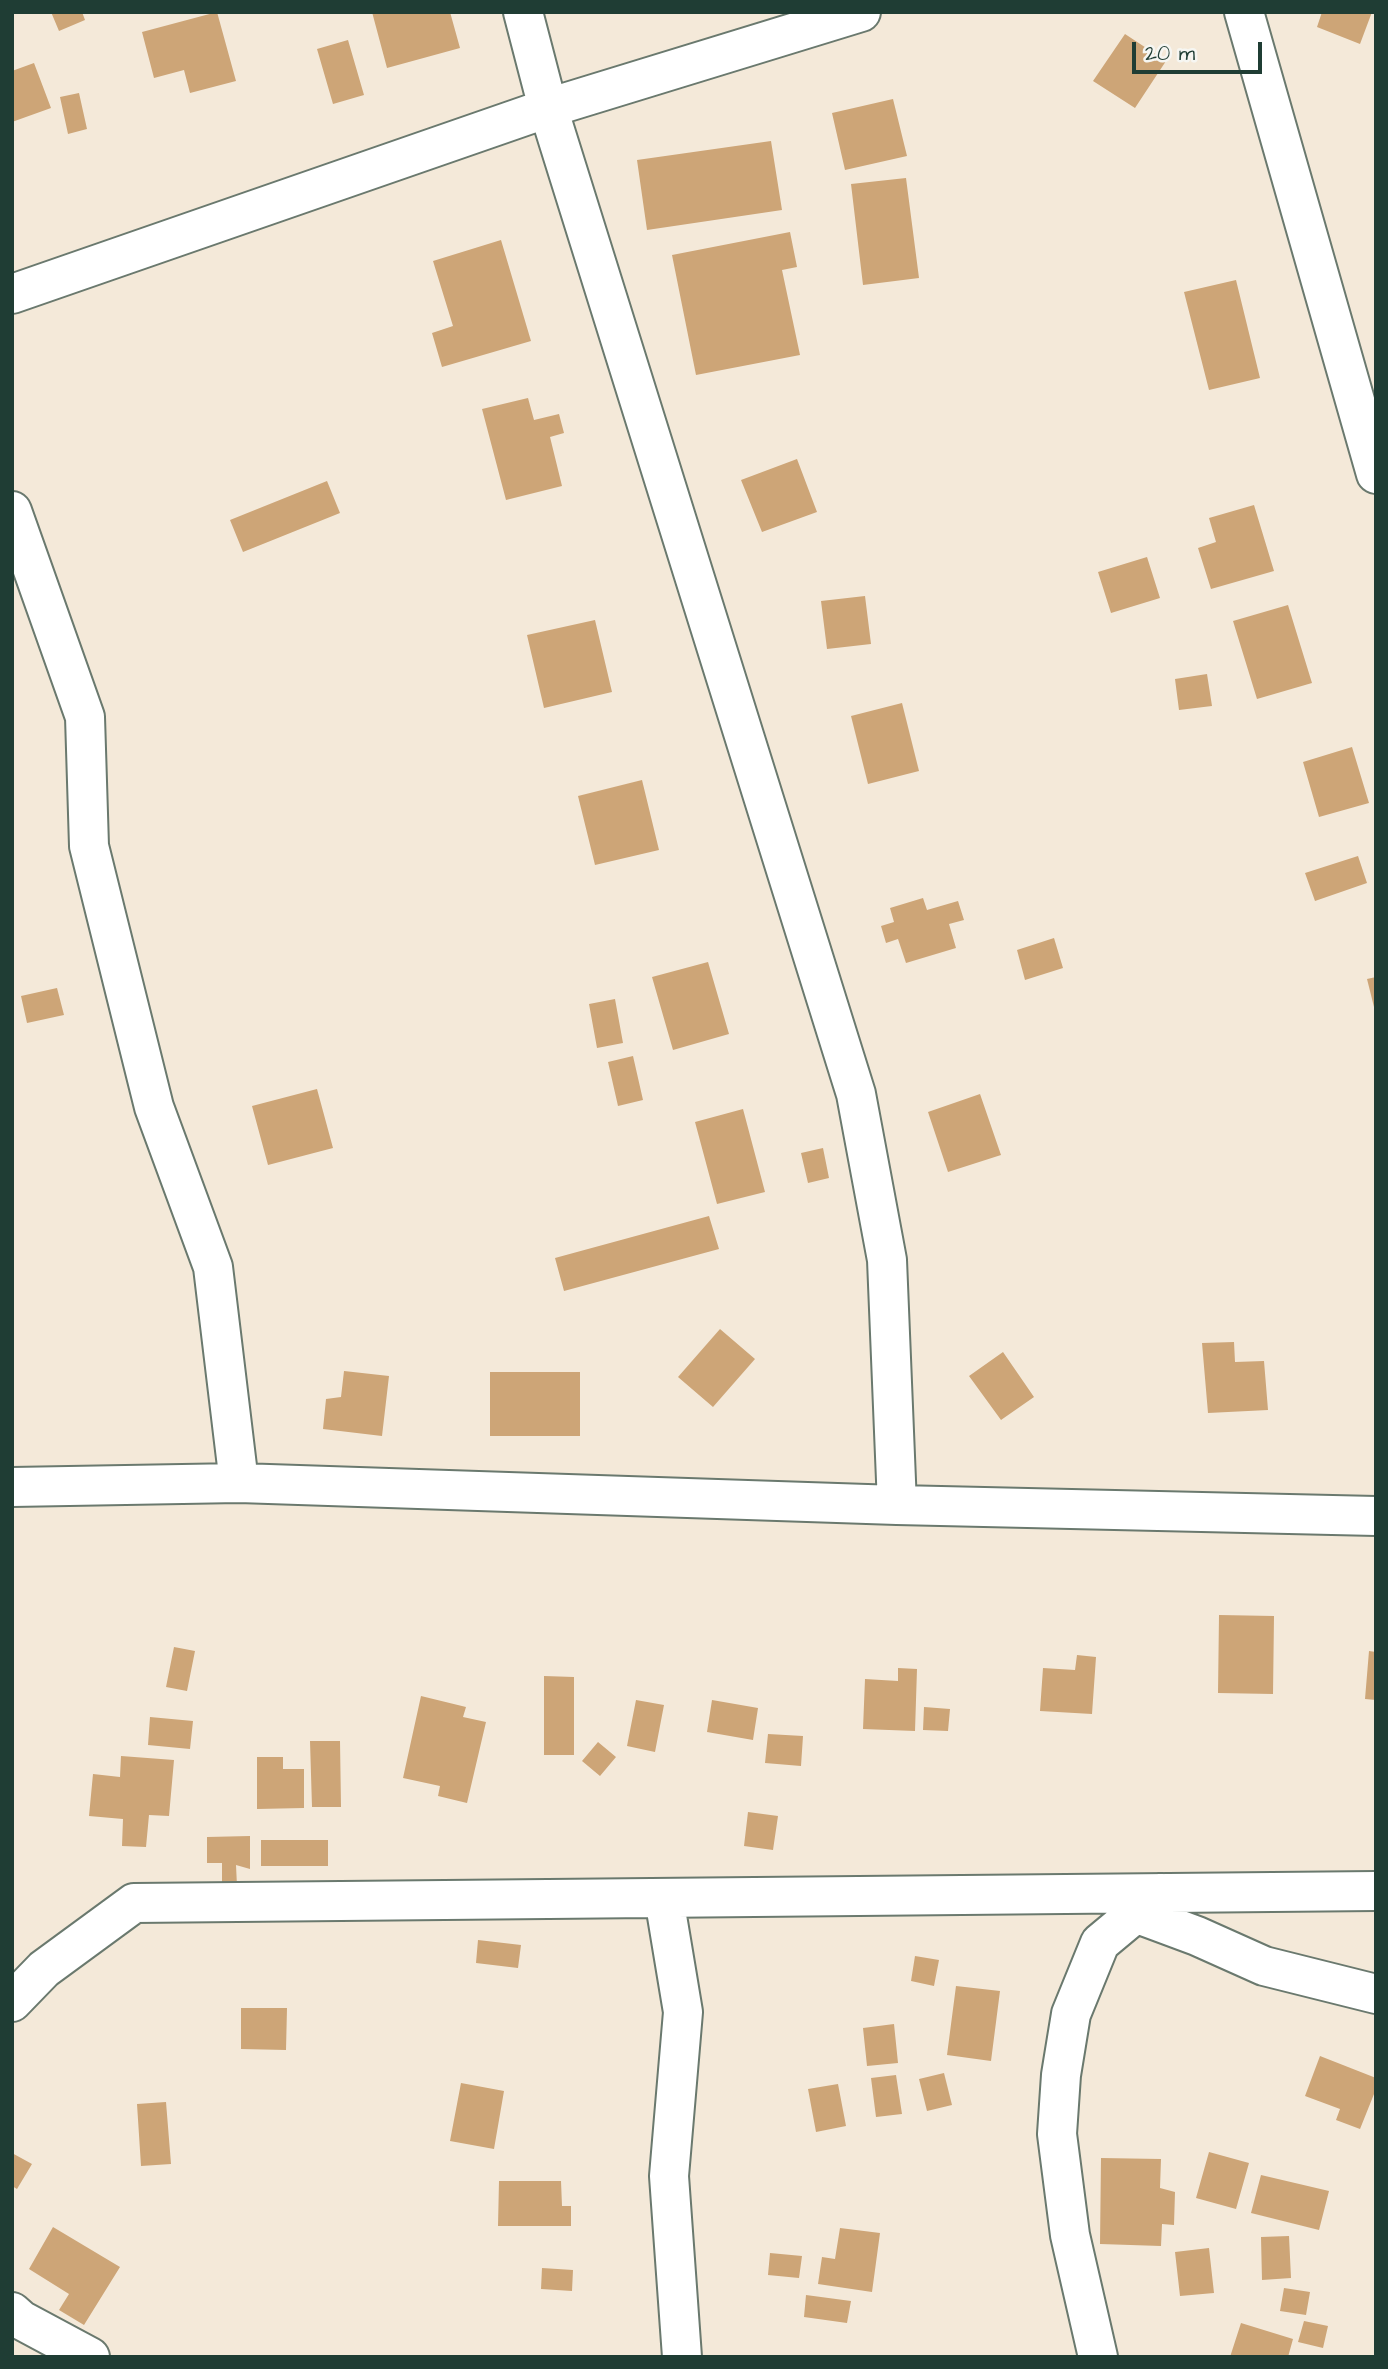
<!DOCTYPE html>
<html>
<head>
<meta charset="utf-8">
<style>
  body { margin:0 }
  #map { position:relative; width:1388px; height:2369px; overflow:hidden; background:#f4e9d9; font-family:"Architects Daughter",sans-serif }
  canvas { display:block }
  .frame { position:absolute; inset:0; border:14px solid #1f3d34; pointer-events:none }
  .scale { position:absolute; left:1132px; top:42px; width:130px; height:32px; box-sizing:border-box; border:4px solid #1f3d34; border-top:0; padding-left:9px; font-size:21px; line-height:24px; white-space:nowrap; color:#1f3d34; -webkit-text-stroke:5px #f6f6f2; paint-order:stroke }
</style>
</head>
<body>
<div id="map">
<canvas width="1388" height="2369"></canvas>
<div class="frame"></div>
<div class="scale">20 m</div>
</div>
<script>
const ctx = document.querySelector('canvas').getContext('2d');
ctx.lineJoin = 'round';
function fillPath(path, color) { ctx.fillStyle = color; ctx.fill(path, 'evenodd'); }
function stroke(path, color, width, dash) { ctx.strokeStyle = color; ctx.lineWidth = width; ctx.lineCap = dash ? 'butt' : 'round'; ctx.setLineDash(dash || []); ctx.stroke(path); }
fillPath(new Path2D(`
  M51 12H82L85 20 59 31Z
  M217 12 236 81 190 93 184 70 154 78 142 32Z
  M372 12H450L460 48 387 68Z
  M1322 12H1372L1360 44 1317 27Z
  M1125 34 1166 61 1135 108 1093 81Z
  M348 40 364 95 333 104 317 49Z
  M34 63 51 108 12 122V71Z
  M79 93 87 129 68 134 60 97Z
  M893 99 907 156 845 170 832 113Z
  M771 141 782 210 647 230 637 160Z
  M906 178 919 278 863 285 851 184Z
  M790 232 797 267 782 270 800 355 696 375 672 255Z
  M501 240 531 341 442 367 432 333 453 326 433 261Z
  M1236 280 1260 378 1209 390 1184 292Z
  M528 398 534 420 559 414 564 433 550 437 562 486 506 500 482 409Z
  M797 459 817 512 762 532 741 480Z
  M327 481 340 513 243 552 230 520Z
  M1254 505 1274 571 1211 589 1198 548 1216 542 1209 518Z
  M1147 557 1160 598 1111 613 1098 572Z
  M865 596 871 644 827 649 821 601Z
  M1288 605 1312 683 1257 699 1233 621Z
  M595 620 612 692 544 708 527 635Z
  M1207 674 1212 706 1179 710 1175 679Z
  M902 703 919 771 868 784 851 716Z
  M1352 747 1369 803 1319 817 1303 762Z
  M642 780 659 850 595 865 578 796Z
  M1358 856 1367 883 1315 901 1305 873Z
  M923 898 927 910 958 901 964 920 949 924 956 948 906 963 898 939 886 943 881 926 894 922 890 908Z
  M1054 938 1063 968 1025 980 1017 950Z
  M708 962 729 1034 673 1050 652 977Z
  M1376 977V1011H1375L1367 979Z
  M57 988 64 1015 27 1023 21 996Z
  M615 999 623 1043 597 1048 589 1004Z
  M633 1056 643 1100 618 1106 608 1062Z
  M317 1089 333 1148 268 1165 252 1106Z
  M980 1094 1001 1155 948 1172 928 1112Z
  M743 1109 765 1192 717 1204 695 1122Z
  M823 1148 829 1178 808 1183 801 1153Z
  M709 1216 719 1249 564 1291 555 1258Z
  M720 1329 755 1359 713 1407 678 1377Z
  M1234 1342 1235 1362 1264 1361 1268 1410 1208 1413 1202 1343Z
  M1003 1352 1034 1397 1001 1420 969 1376Z
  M344 1371 389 1376 382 1436 323 1429 326 1399 341 1397Z
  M490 1372H580V1436H490Z
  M1219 1615 1274 1616 1273 1694 1218 1693Z
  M174 1647 195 1651 187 1691 166 1687Z
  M1369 1651 1376 1652V1700L1365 1699Z
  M1077 1655 1096 1657 1092 1714 1040 1711 1043 1668 1075 1670Z
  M898 1668 917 1669 915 1731 863 1729 865 1679 898 1681Z
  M544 1676 574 1677V1755H544Z
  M421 1696 466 1707 463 1717 486 1722 467 1803 438 1796 440 1786 403 1778Z
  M636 1700 664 1705 655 1752 627 1746Z
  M712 1700 758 1708 753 1740 707 1732Z
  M924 1707 950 1709 948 1731 923 1730Z
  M150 1717 193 1721 190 1749 148 1745Z
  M768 1734 803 1736 801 1766 765 1763Z
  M310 1741H340L341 1807H312Z
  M598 1742 616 1757 600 1776 582 1761Z
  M121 1756 174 1760 169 1816 149 1815 146 1847 122 1846 123 1819 89 1816 93 1774 120 1777Z
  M257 1757H283V1769H304V1808L257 1809Z
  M748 1812 778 1816 773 1850 744 1846Z
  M250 1836V1869L236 1865 237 1886H222V1863H207V1837Z
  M261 1840H328V1866H261Z
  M478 1940 521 1945 518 1968 476 1963Z
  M915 1956 939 1960 934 1986 911 1981Z
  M956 1986 1000 1991 991 2061 947 2055Z
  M241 2008H287L286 2050 241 2049Z
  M894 2024 898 2063 867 2066 863 2028Z
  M1320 2056 1376 2078V2089L1360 2129 1336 2120 1340 2109 1305 2096Z
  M944 2073 952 2105 927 2111 919 2079Z
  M896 2075 902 2114 876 2117 871 2078Z
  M461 2083 504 2091 494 2149 450 2141Z
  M838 2084 846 2126 816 2132 808 2089Z
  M166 2102 171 2164 141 2166 137 2104Z
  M1209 2152 1249 2163 1236 2209 1196 2198Z
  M12 2153 32 2164 17 2189 12 2186Z
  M1101 2158 1161 2159 1160 2188 1175 2192 1174 2225 1162 2224 1161 2246 1100 2244Z
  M1261 2175 1329 2191 1319 2230 1251 2213Z
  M499 2181H561L562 2206H571V2226H498Z
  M53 2227 120 2267 84 2325 59 2310 69 2294 29 2269Z
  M840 2228 880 2233 872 2292 818 2284 822 2257 835 2259Z
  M1289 2236 1291 2278 1262 2280 1261 2237Z
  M1209 2248 1214 2293 1180 2296 1175 2252Z
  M770 2253 802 2256 799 2278 768 2275Z
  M542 2268 573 2270 572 2291 541 2289Z
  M1284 2288 1310 2292 1306 2315 1280 2311Z
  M806 2295 851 2301 847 2323 804 2317Z
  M1304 2321 1328 2326 1323 2348 1298 2342Z
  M1241 2323 1293 2339 1288 2357H1230Z`), '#cda577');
const minor = new Path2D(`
  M523 12 548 108 856 1094 887 1260 897 1505
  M1244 12 1376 474
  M12 294 548 108 861 12
  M12 511 85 717 89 846 154 1107 213 1267 239 1483
  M12 1487 239 1483 897 1505 1376 1516
  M664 1898 683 2012 669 2176 682 2357
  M1135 1913 1197 1936 1264 1966 1376 1994
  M12 2002 44 1969 134 1903 1376 1891
  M12 2312 21 2320 90 2357
  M1098 2357 1070 2235 1057 2134 1061 2075 1071 2014 1100 1943 1160 1893`);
stroke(minor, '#6a796e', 42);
stroke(minor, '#fff', 38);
</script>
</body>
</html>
